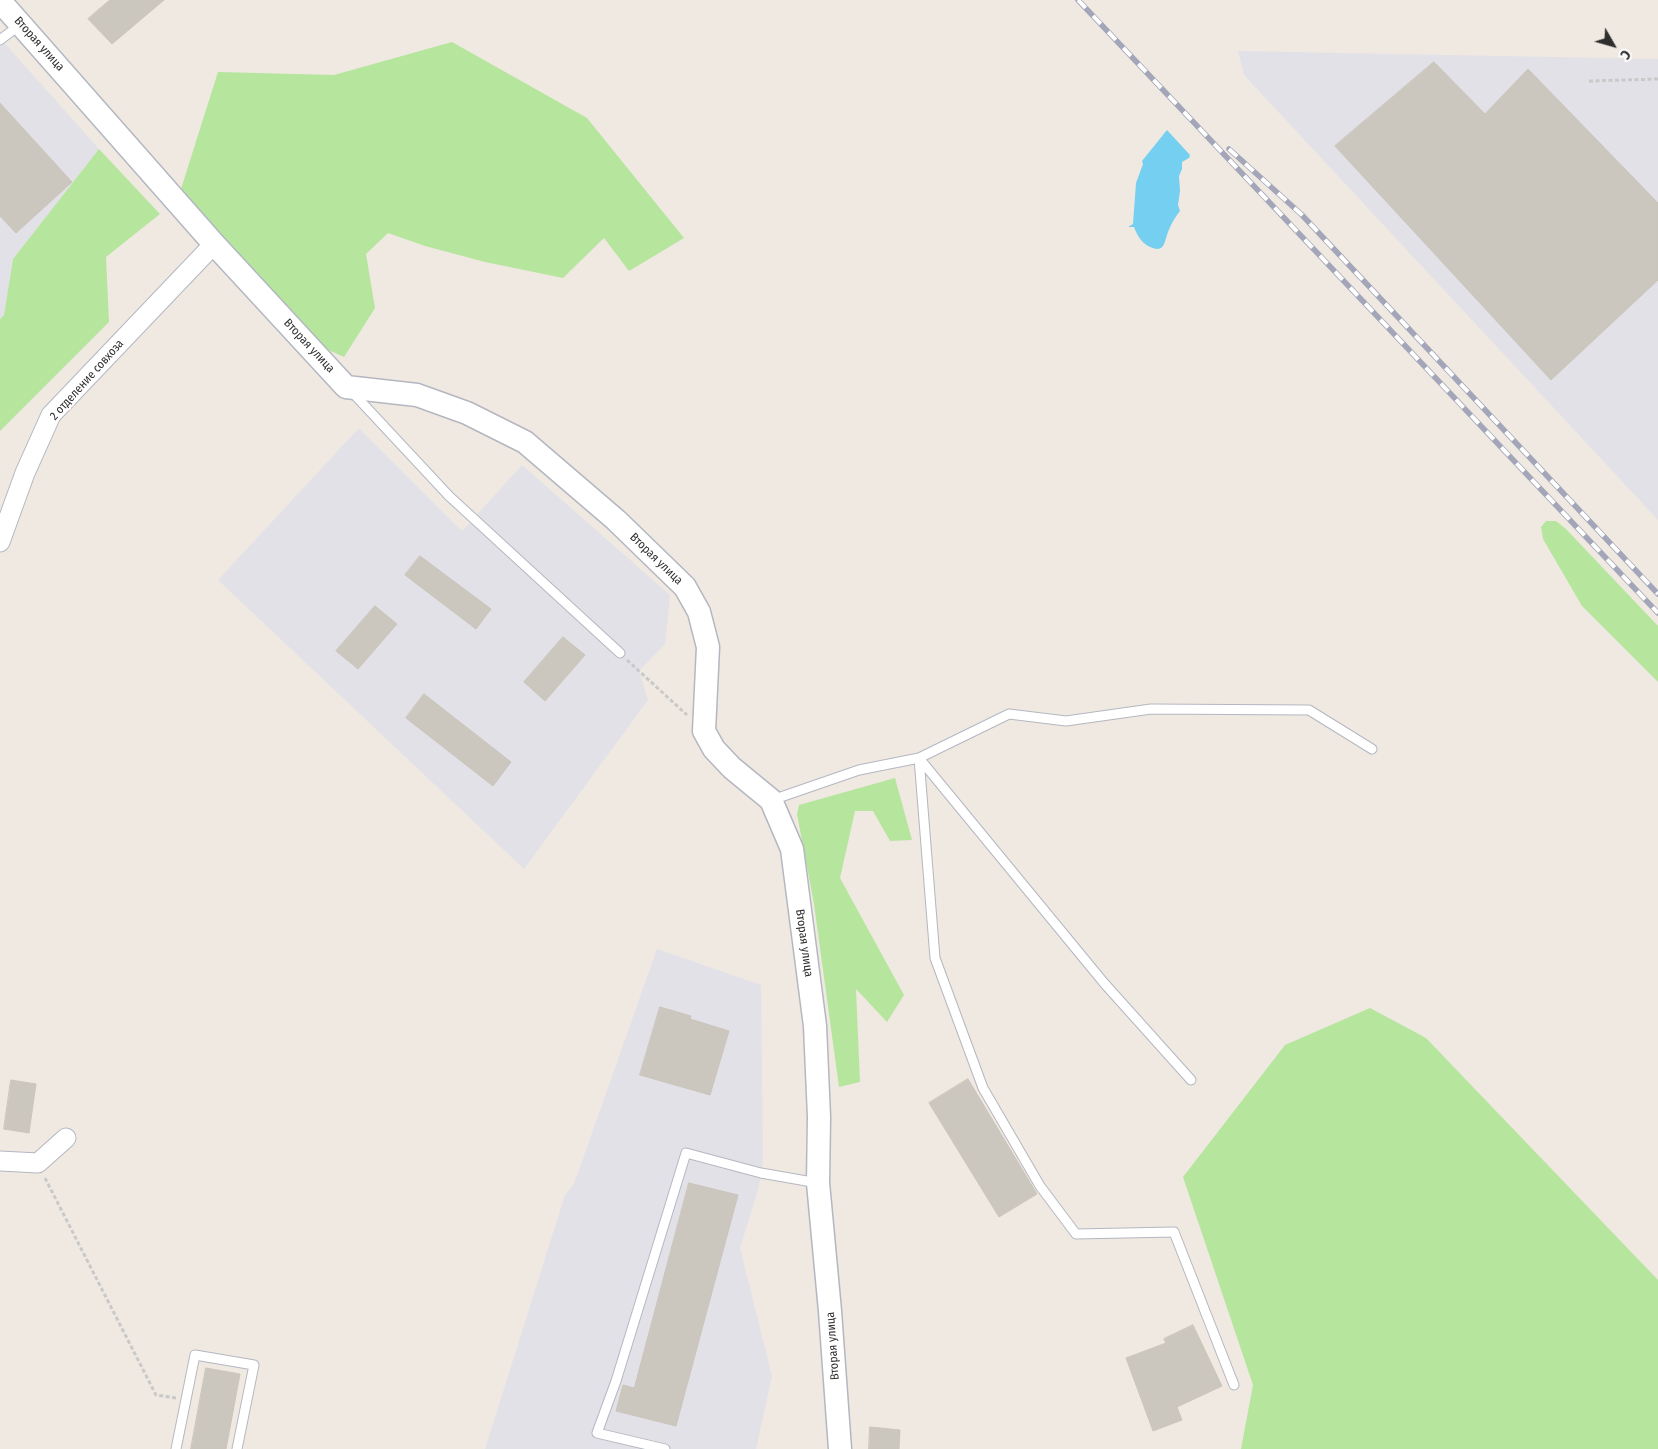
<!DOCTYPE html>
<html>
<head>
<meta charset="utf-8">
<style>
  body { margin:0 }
  #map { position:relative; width:1658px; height:1449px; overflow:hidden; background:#efe9e1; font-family:"Fira Sans Condensed",sans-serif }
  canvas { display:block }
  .north { position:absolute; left:1588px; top:20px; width:50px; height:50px; -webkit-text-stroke:4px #fff; paint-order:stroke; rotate:128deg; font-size:14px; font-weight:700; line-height:20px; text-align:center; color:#2e2e2e }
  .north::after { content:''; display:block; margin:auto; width:18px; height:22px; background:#2e2e2e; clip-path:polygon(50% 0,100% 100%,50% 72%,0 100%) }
</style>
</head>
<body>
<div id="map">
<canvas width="1658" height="1449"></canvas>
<div class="north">С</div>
</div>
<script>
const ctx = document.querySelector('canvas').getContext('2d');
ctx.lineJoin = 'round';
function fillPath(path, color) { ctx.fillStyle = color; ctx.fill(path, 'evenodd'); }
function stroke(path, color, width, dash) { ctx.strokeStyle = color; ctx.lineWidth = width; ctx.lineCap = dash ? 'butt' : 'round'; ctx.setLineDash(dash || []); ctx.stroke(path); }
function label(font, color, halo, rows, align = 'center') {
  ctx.font = font + ' "Fira Sans Condensed",sans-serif'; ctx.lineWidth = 4; ctx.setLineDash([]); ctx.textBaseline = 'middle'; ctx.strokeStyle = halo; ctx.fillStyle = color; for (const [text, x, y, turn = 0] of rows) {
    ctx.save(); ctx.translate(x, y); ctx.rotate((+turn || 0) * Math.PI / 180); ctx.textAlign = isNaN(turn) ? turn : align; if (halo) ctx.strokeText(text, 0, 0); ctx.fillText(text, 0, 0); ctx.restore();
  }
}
fillPath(new Path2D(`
  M0 38 99 149 13 259 4 315 0 319Z
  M1238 51 1658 59V520L1244 75Z
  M359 428 462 531 522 465 670 595 665 644 639 671 648 700 524 869 218 580Z
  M657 949 761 985 763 1159 759 1187 740 1248 772 1376 756 1449H485L565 1195 574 1184Z`), '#e3e1e8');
fillPath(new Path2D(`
  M452 42 587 118 684 238 629 271 604 238 563 278 485 262 425 246 388 233 366 254 375 308 344 357 317 345 180 192 218 72 334 75Z
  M99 149 160 214 106 257 109 322 0 431V319L4 315 13 259Z
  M1546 521H1556L1566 529 1658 626V682L1582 606 1543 539 1541 527Z
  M895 778 912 840 890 841 873 811H855L840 878 904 995 887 1022 856 989 860 1082 839 1087 814 904 797 814 799 805Z
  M1370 1008 1426 1038 1658 1280V1449H1241L1253 1385 1183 1177 1285 1045Z`), '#b6e59e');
fillPath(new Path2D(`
  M1167 130 1190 155 1189 158 1182 162V169L1179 176 1180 191 1178 205 1180 211C1175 217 1171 224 1168 232 1164 242 1165 255 1148 246 1141 242 1137 235 1134 227H1128L1133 224 1136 183 1143 164 1142 161Z`), '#75cff0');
const building = new Path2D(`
  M110 0H164L112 44 88 19Z
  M1434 62 1485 114 1528 69 1658 203V280L1551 380 1335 146Z
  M0 103 72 182 16 233 0 216Z
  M420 556 491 609 476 629 405 575Z
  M375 606 397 624 358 669 336 651Z
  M563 637 585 655 545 701 524 682Z
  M424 694 511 762 493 786 406 718Z
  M660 1007 691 1016 690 1019 729 1031 710 1095 640 1075Z
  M968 1079 1037 1194 999 1217 929 1103Z
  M11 1080 36 1084 29 1133 4 1129Z
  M689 1183 738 1195 676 1426 616 1411 623 1385 634 1388Z
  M1193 1325 1222 1386 1177 1407 1182 1420 1153 1431 1126 1358 1166 1343 1164 1339Z
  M206 1368 240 1374 226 1449H191Z
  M870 1427 900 1430 899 1449H869Z`);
fillPath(building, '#cbc7bf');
stroke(building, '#cbc5ba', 1);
const service = new Path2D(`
  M0 40 21 24
  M352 392 449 496 620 653
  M772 800 859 770 919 758 1009 714 1066 721 1151 709 1309 710 1372 749
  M1191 1080 1104 983 919 758 935 958 983 1088 1040 1186 1076 1234 1174 1232 1234 1385
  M176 1449 195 1355 254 1365 237 1449
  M665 1449 597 1433 616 1381 686 1153 761 1173 818 1183`);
const minor = new Path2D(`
  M0 542 25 473 51 415 214 244
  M0 1161 38 1163 66 1138`);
const tertiary = new Path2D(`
  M0 1 214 244 346 387 417 395 467 413 525 442 616 520 685 587 699 612 708 647 704 731 714 749 732 768 771 800 792 849 815 1026 819 1117 818 1183 830 1311 840 1449`);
stroke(service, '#b4b7c1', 11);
stroke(minor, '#b4b7c1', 21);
stroke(tertiary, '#b4b7c1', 25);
stroke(new Path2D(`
  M1589 81 1658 79
  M627 660 687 715
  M45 1178 156 1395 176 1398`), '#c9c9c9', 3, [4, 2.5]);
stroke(service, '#fff', 9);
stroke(minor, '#fff', 19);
stroke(tertiary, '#fff', 22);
const rail = new Path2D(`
  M1078 0 1658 613
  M1229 149 1301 214 1658 594`);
stroke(rail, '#a3a6b8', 5.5);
stroke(rail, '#fff', 4, [11]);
label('12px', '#2e2e2e', '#fff', [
  ["Вторая улица",39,44,48],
  ["Вторая улица",309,346,47],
  ["2 отделение совхоза",87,380,-48],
  ["Вторая улица",656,559,44],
  ["Вторая улица",804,943,82],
  ["Вторая улица",833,1346,-94]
]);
</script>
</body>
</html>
